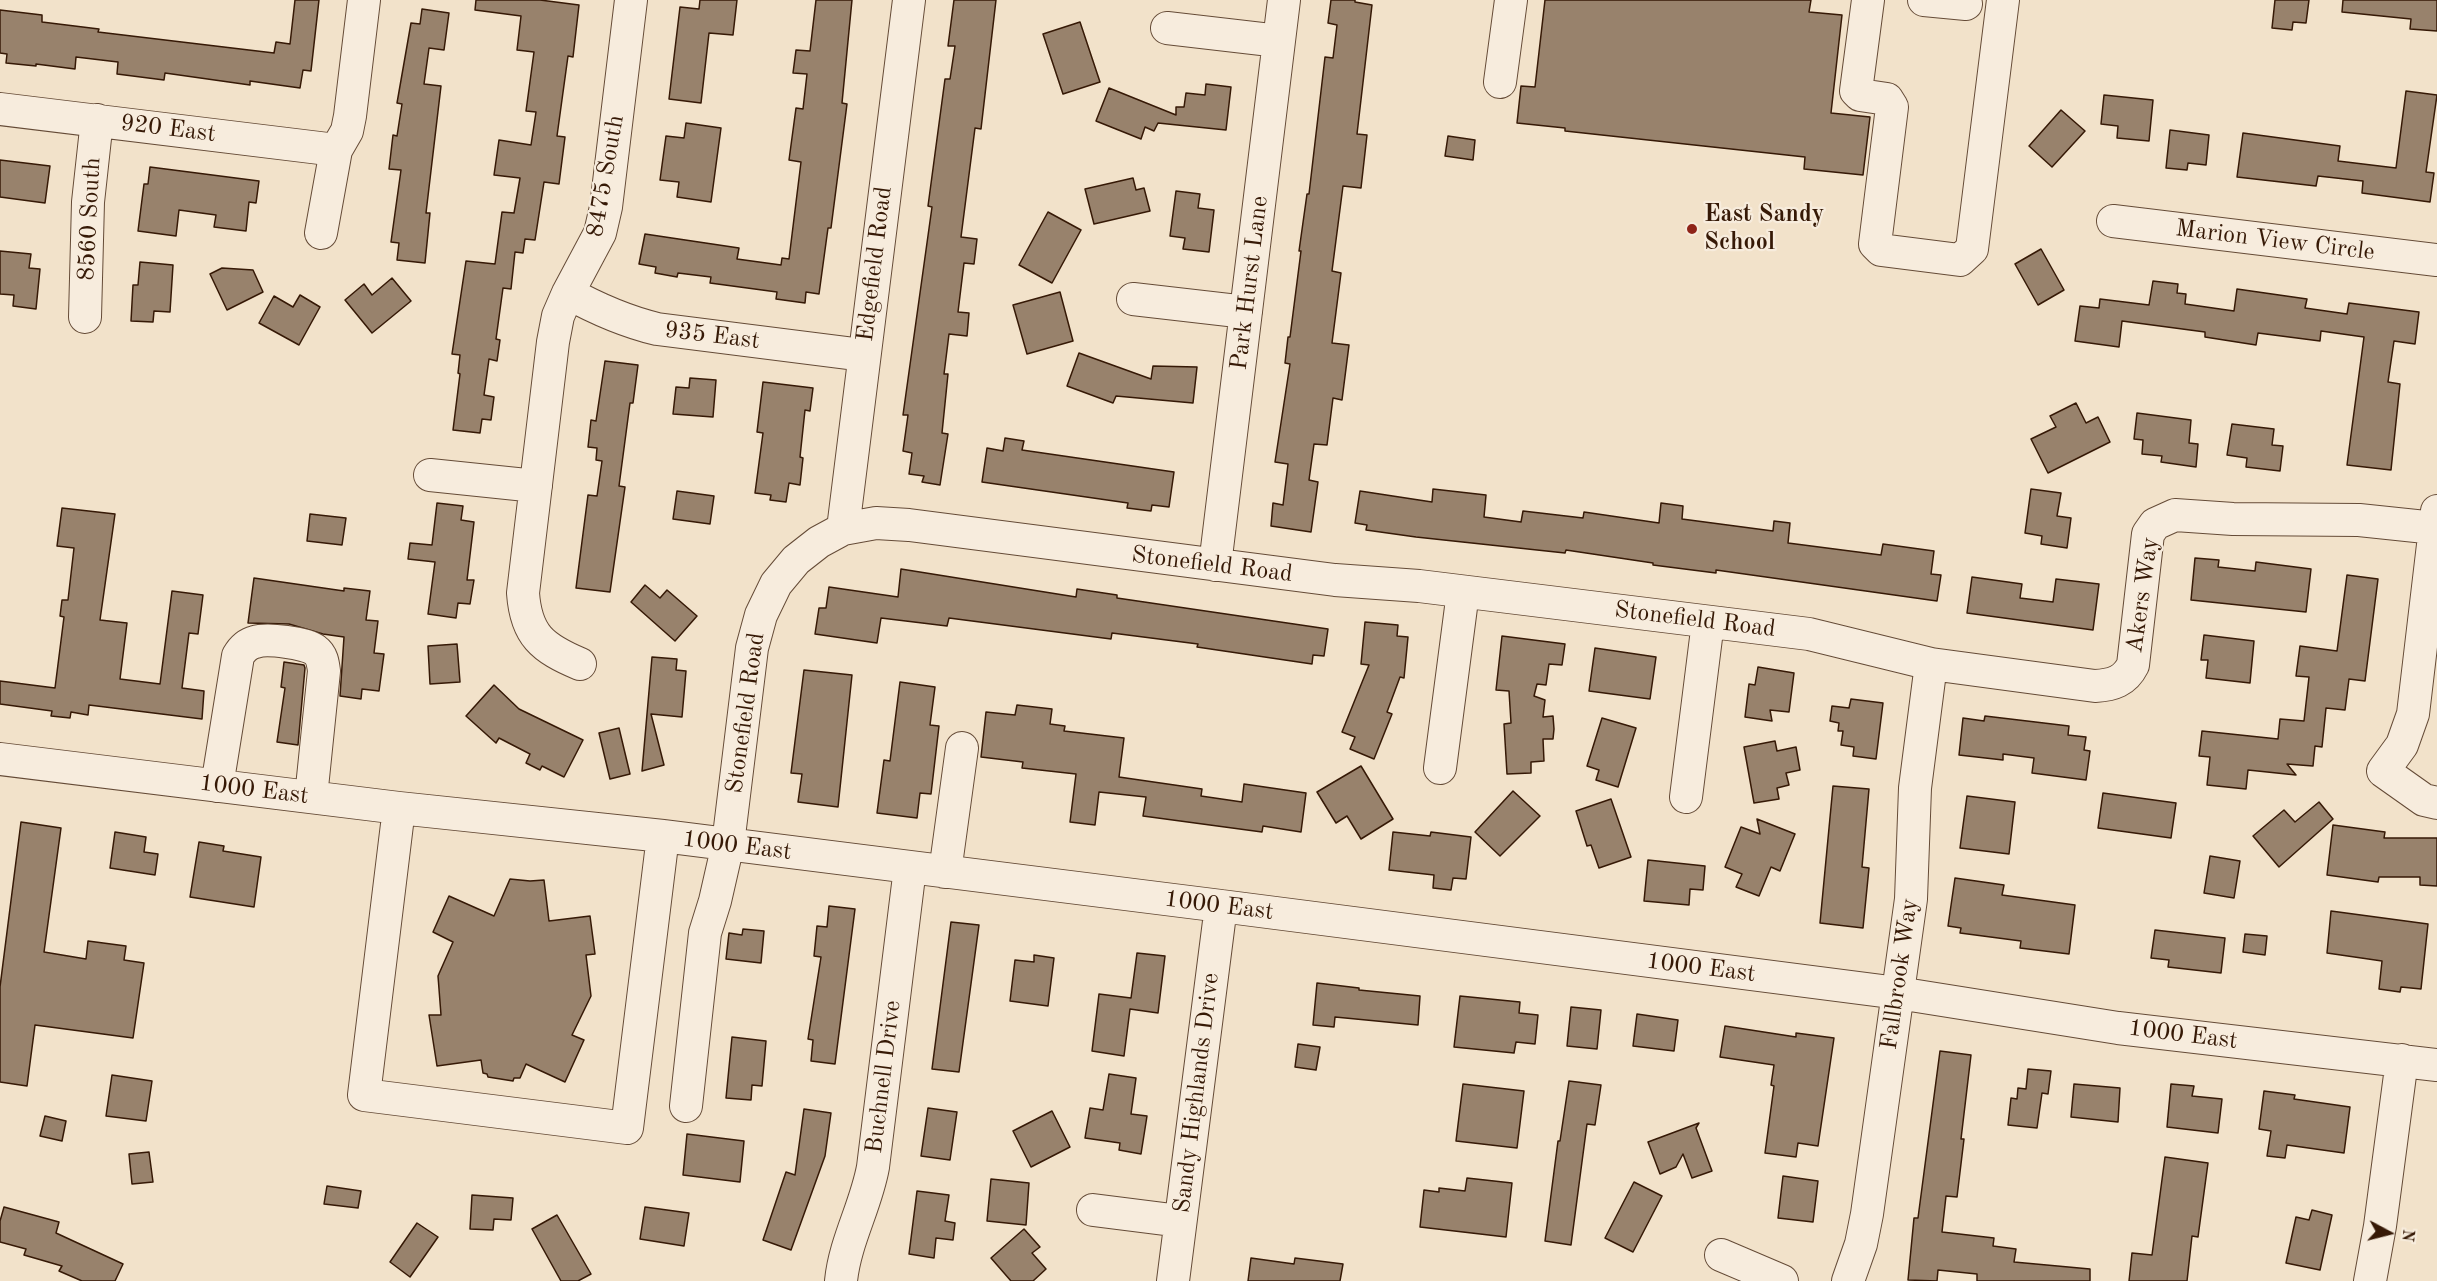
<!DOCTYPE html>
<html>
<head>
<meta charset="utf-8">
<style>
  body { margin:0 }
  #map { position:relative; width:2437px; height:1281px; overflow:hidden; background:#f2e2ca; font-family:"Old Standard TT",serif }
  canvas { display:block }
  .north { position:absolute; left:2359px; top:1203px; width:60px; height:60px; -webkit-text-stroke:4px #f7ecdd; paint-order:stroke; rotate:97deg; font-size:16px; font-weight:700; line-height:24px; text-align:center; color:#361906 }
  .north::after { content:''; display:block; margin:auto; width:21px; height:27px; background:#361906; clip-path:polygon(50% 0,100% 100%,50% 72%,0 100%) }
</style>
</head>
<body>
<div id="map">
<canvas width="2437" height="1281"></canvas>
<div class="north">N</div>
</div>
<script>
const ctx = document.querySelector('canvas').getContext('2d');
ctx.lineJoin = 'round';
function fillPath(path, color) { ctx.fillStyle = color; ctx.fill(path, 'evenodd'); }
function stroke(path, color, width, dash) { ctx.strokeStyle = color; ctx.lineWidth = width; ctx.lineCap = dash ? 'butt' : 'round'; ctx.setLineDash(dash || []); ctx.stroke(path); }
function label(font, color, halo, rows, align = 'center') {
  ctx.font = font + ' "Old Standard TT",serif'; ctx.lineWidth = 4.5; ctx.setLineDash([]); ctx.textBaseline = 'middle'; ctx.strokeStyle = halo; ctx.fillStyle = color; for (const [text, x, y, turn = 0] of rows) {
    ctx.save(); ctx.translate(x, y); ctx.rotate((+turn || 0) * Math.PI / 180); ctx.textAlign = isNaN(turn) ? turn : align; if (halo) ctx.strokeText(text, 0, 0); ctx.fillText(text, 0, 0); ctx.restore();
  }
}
const building = new Path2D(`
  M295 0H319L311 71 303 70 300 88 250 81V85L165 73 164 80 117 74 118 62 76 57 75 69 36 64V66L6 63 7 54 0 53V10L42 15V22L99 29 98 32 274 53 276 42 290 44Z
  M476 0H540L579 5 573 57 568 56 557 136 565 137 559 184 544 182 535 240 525 239 523 253 515 252 511 289 503 288 496 339 500 340 497 361 489 359 484 395 494 397 491 420 482 419 480 433 453 430 460 374 458 373 460 355 452 354 466 261 495 264 502 212 514 213 520 178 494 175 499 140 531 145 536 112 526 111 534 52 517 50 521 16 475 10Z
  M700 0H737L733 35 709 33 701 103 669 99 680 7 699 9Z
  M816 0H852L842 103 847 104 831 228H828L819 294 806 292 805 303 776 299 777 292 710 283 711 277 678 273 677 277 655 273 656 267 639 264 645 234 739 248 737 259 781 265 782 258 789 259 801 162 789 160 796 108 803 109 807 74 793 73 796 50 810 51Z
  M954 0H996L981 129 975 128 961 237 977 239 974 264 964 263 958 312 969 313 967 336 949 334 944 374H948L942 433 948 434 940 485 922 482 924 476 909 474 912 453 903 451 908 415H903L932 207 928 206 945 79H950L955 46H948Z
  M1331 0H1355V2L1372 5 1357 134 1367 135 1361 188 1343 186 1332 271 1341 273 1332 343 1349 345 1342 400 1333 398 1327 445 1314 444 1309 480 1318 482 1311 532 1271 526 1273 503 1283 505 1288 464 1275 462 1290 364 1285 363 1288 337H1290L1301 251H1299L1307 194H1309L1325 57 1333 58 1337 25 1328 23Z
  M1545 0H1811L1809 12 1842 15 1831 113 1870 117 1863 175 1804 169 1805 157 1565 131V128L1517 123 1521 86 1535 87Z
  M2275 0H2309L2306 23 2293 22 2292 30 2272 28Z
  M2343 0H2437V31L2410 29 2411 19 2342 12Z
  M422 9 449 13 444 50 429 48 424 84 441 86 426 213H430L425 263 397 260 399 243 391 242 401 170 389 169 393 135 397 136 402 104 397 103 411 23 420 24Z
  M1080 22 1100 82 1063 94 1043 34Z
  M1206 84 1231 87 1226 130 1158 123 1154 131 1145 127 1141 139 1096 121 1109 88 1176 115V107H1184L1186 93 1205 95Z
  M2406 91 2437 95 2426 172 2434 173 2430 202 2362 193 2363 181 2318 176 2316 186 2237 177 2243 133 2340 146 2338 161 2396 168Z
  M2104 95 2153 100 2149 141 2117 138 2118 126 2101 124Z
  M2061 110 2085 131 2052 167 2029 146Z
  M686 123 721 128 711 202 677 197 679 182 660 180 666 136 684 138Z
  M2170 130 2209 135 2206 165 2188 163 2187 170 2166 168Z
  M1448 136 1475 140 1473 160 1445 156Z
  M0 160 50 166 45 203 0 197Z
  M150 167 259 181 256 203 249 202 246 231 214 227 216 215 179 210 176 236 138 231 144 184H148Z
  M1133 178 1136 190 1144 188 1150 211 1094 224 1085 189Z
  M1176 191 1200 194 1198 208 1214 210 1209 252 1183 249 1185 238 1170 236Z
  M1048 212 1081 230 1052 283 1019 265Z
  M2041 249 2064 290 2038 305 2015 264Z
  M0 251 31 254 29 268 40 269 36 309 13 306 14 295 0 294Z
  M140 262 173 265 170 312 154 311 153 322 131 321 133 285H138Z
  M222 268 253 270 263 292 227 310 210 274Z
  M392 278 411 301 372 333 345 300 364 284 372 295Z
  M2153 281 2178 284 2177 293 2186 294 2185 304 2234 311 2237 289 2307 299 2305 308 2347 314 2349 303 2419 312 2415 344 2394 341 2388 382 2400 384 2391 470 2347 465 2364 337 2321 331 2320 341 2258 333 2256 345 2205 337V332L2122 321 2119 347 2075 341 2080 306 2099 308 2100 299 2149 305Z
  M1060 292 1073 341 1027 354 1013 305Z
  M300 295 320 307 299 345 259 323 274 296 293 307Z
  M1079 353 1151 379 1153 366 1197 367 1193 403 1116 396 1113 403 1067 386Z
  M605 361 638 365 633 403H630L619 486 625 487 610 592 576 588 588 495 597 496 602 461 596 460 597 448 588 447 591 420 596 421Z
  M690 378 716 380 713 417 673 414 676 387 689 388Z
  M763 382 813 388 810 411 805 410 800 457 803 458 800 485 789 483 786 502 770 500 771 495 755 493 763 433 757 432Z
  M2076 403 2086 423 2098 417 2110 442 2048 473 2031 439 2056 427 2050 416Z
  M2137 413 2191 420 2189 443 2198 444 2196 467 2161 462 2162 456 2142 454 2143 440 2134 439Z
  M2232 424 2274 429 2272 445 2283 446 2280 471 2246 467 2247 458 2227 455Z
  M1005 438 1024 441 1022 450 1174 472 1169 507 1152 505 1151 511 1127 508 1128 503 982 482 987 448 1003 451Z
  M1433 489 1486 495 1484 517 1521 522 1523 511 1583 518 1584 512 1659 523 1661 503 1683 506 1682 519 1773 531 1774 521 1790 523 1788 543 1881 555 1883 544 1934 551 1931 574 1941 575 1937 601 1716 570V573L1653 565V563L1566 550 1565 553 1416 537 1366 530 1367 525 1355 523 1360 491 1432 502Z
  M2031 489 2061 493 2057 516 2071 518 2067 548 2041 544 2042 536 2025 533Z
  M677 491 714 496 710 524 673 519Z
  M437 503 463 506 461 520 474 522 467 580H474L470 604 458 603 456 618 428 614 435 562 408 559 410 543 432 545Z
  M62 508 115 514 100 620 127 623 120 679 160 684 172 591 203 595 198 634 189 633 182 688 204 691 202 719 89 705 88 715 71 712 70 718 51 716 52 711 0 704V681L55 688 64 617 60 616 62 600H68L74 548 57 546Z
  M310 514 346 518 342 545 307 541Z
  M2195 558 2219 560 2218 567 2255 571 2256 562 2311 569 2306 612 2191 600Z
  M901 569 1076 597 1077 589 1117 595V598L1328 629 1324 656 1313 655 1312 664 1197 647 1198 644 1112 633 1111 639 949 618 947 626 881 618 877 643 815 634 819 608H826L829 587 898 597Z
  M2347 575 2378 579 2365 681 2349 679 2345 710 2326 708 2322 747 2315 746 2313 766 2287 764 2296 775 2248 770 2246 789 2207 785 2210 757 2199 756 2202 731 2278 739 2280 719 2304 721 2309 677 2296 676 2300 646 2337 651Z
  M1972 577 2022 584 2020 598 2053 602 2056 579 2099 584 2093 630 1967 613Z
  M254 578 344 591V588L370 591 366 620 378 621 374 653 384 654 379 691 362 689 361 699 340 696 344 637 323 634 289 624 248 623Z
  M645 585 660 598 667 590 697 616 675 641 631 602Z
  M1365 622 1398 625 1397 636 1408 637 1404 678 1400 677 1387 712 1392 714 1374 759 1350 749 1355 737 1342 732 1369 665 1361 664Z
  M2204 635 2254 641 2250 683 2206 678 2208 660H2201Z
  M1502 636 1565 644 1562 665 1549 664 1546 685 1537 684 1534 696 1545 700 1543 717 1553 716 1554 729 1553 739H1543L1544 761 1531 762V773L1507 774 1504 724 1511 723 1509 691 1496 690Z
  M457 644 460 682 430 684 428 646Z
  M1595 648 1656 657 1650 699 1589 691Z
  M652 657 677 659 676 670 686 671 682 717 651 714 664 765 642 771Z
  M284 662 304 665 305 668 298 745 277 742 285 688 281 687Z
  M1758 667 1794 673 1789 712 1770 710 1772 721 1745 717 1749 684 1755 685Z
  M804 670 852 675 838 807 798 802 802 774 791 773Z
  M900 682 935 687 930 725 939 726 931 794 920 793 917 818 877 813 884 760 890 761Z
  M494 685 519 709 583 740 564 777 542 766 540 770 526 763 530 754 499 738 496 743 466 716Z
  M1851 699 1883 703 1876 759 1853 756 1854 747 1841 745 1843 731H1838L1839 723 1830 721 1832 706 1849 708Z
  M1017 705 1052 709 1050 724 1065 726 1064 731 1124 738 1119 777 1202 789 1201 796 1242 802 1244 784 1306 793 1301 832 1263 826 1262 832 1143 816 1146 797 1099 792 1095 825 1070 822 1076 774 1022 768 1023 762 981 757 986 712 1015 715Z
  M1985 716 2069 726 2068 735 2086 737 2084 750 2090 751 2086 780 2032 773 2034 758 2003 754V760L1959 755 1963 718 1984 721Z
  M1602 718 1636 728 1618 787 1596 780 1599 770 1587 766Z
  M619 728 630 774 610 779 599 733Z
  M1775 741 1777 751 1796 747 1800 770 1786 773 1789 785 1777 788 1779 799 1754 803 1744 747Z
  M1361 766 1393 819 1361 839 1347 816 1336 823 1317 792Z
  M1833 786 1869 789 1862 867 1869 868 1863 928 1820 923Z
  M1513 791 1540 816 1500 856 1475 832Z
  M2103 793 2176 803 2171 838 2098 828Z
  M1967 796 2015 802 2009 854 1960 848Z
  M1611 799 1631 857 1599 868 1591 845 1587 846 1576 811Z
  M2319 802 2333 819 2279 867 2253 836 2284 810 2295 822Z
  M1757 819 1795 834 1780 871 1771 867 1759 896 1736 887 1742 874 1725 867 1741 827 1760 834Z
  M21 822 61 828 44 952 86 959 88 941 126 946 124 960 144 963 133 1038 35 1025 27 1086 0 1082V987Z
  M2333 825 2385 832 2384 838H2437V886L2420 885V877H2379L2378 882 2327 875Z
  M115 832 146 837 144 852 158 854 155 875 110 868Z
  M1393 832 1430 836 1431 832 1471 837 1466 879 1453 878 1451 890 1433 888 1434 875 1389 870Z
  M199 842 224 846 223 851 261 857 254 907 190 897Z
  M2210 856 2240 861 2234 898 2204 893Z
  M1648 860 1705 866 1703 890 1690 889 1689 905 1644 901Z
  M1955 878 2004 885 2002 895 2075 905 2069 954 2020 948 2021 941 1960 933 1961 928 1948 926Z
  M510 879 530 881 544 880 549 921 590 916 595 954 586 955 591 996 572 1035 584 1040 565 1082 526 1064 520 1078H514L513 1081 488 1077 487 1074 483 1073 481 1060 437 1066 429 1015H441L438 976 453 942 433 932 449 896 494 916Z
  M829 906 855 909 835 1064 811 1061 813 1040 808 1039 821 957 814 956 817 926 827 927Z
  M2331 911 2428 924 2421 989 2401 987 2400 992 2379 989 2382 961 2327 953Z
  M951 922 979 925 959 1072 932 1069Z
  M743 929 764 931 761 963 726 959 729 933 742 935Z
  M2155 930 2225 938 2221 973 2168 967 2169 960 2151 958Z
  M2245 934 2267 936 2265 955 2243 952Z
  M1137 953 1165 956 1158 1013 1130 1009 1124 1056 1092 1051 1099 994 1131 998Z
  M1034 955 1054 958 1048 1006 1010 1001 1015 960 1034 962Z
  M1317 983 1359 988V990L1420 996 1418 1025 1335 1017 1334 1027 1313 1025Z
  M1460 996 1520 1002 1519 1013 1538 1015 1535 1044 1516 1042 1514 1053 1454 1047Z
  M1571 1007 1601 1010 1597 1049 1567 1046Z
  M1637 1014 1678 1020 1674 1051 1633 1046Z
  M1725 1026 1796 1037V1033L1834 1038 1818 1146 1798 1143 1796 1157 1765 1153 1774 1086 1771 1085 1774 1065 1720 1057Z
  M732 1037 766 1041 762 1086 752 1085 751 1100 726 1098Z
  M1298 1044 1320 1047 1316 1070 1295 1067Z
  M1940 1051 1971 1055 1961 1139H1964L1957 1197 1946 1196 1942 1232 1994 1238 1993 1246 2016 1249 2014 1262 2090 1269V1281H1977V1274L1938 1270 1937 1281 1908 1280 1914 1218H1918Z
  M2028 1069 2051 1071 2048 1094 2042 1093 2037 1128 2008 1125 2011 1098 2017 1099 2018 1088 2026 1089Z
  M1109 1074 1136 1078 1131 1114 1147 1116 1141 1154 1119 1150 1120 1143 1085 1138 1090 1108 1103 1110Z
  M112 1075 152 1081 146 1121 106 1116Z
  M1569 1081 1601 1085 1595 1125 1587 1124 1571 1245 1545 1241 1558 1141H1560Z
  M1463 1084 1524 1091 1517 1148 1456 1141Z
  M2074 1084 2120 1088 2118 1122 2071 1117Z
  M2171 1084 2194 1086 2192 1096 2222 1099 2218 1133 2167 1127Z
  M2264 1091 2295 1095 2294 1099 2350 1107 2344 1153 2287 1145 2285 1158 2267 1156 2271 1131 2259 1129Z
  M928 1108 957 1112 950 1160 921 1156Z
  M804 1109 831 1113 825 1156 791 1250 763 1240 786 1172 795 1175Z
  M1052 1111 1070 1147 1031 1167 1013 1131Z
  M45 1116 66 1121 62 1141 40 1136Z
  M1699 1123 1696 1128 1712 1171 1692 1178 1683 1154 1676 1167 1660 1174 1648 1142Z
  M687 1134 744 1141 740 1182 683 1175Z
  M149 1152 153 1182 132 1184 129 1154Z
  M2165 1157 2208 1163 2198 1237 2192 1236 2187 1281H2129L2132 1253 2152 1255Z
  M1783 1176 1818 1181 1813 1222 1778 1218Z
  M1467 1178 1512 1183 1506 1237 1420 1227 1424 1190 1439 1192V1188L1465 1191Z
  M991 1179 1029 1183 1026 1225 987 1221Z
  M1634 1182 1662 1196 1633 1252 1605 1238Z
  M327 1186 361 1191 358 1208 324 1204Z
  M917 1191 949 1195 945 1221 955 1223 953 1240 936 1238 934 1258 909 1254Z
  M472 1195 513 1198 511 1220 494 1219 493 1230 470 1229Z
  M4 1207 59 1222 56 1233 123 1264 115 1281H82L59 1271 62 1266 24 1255 26 1249 0 1242V1221Z
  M645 1207 689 1213 684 1246 640 1239Z
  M2312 1210 2332 1215 2320 1270 2286 1263 2296 1217 2309 1220Z
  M557 1215 591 1274 578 1281H561L532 1229Z
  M417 1223 438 1237 410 1277 390 1262Z
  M1024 1229 1040 1247 1032 1253 1046 1269 1033 1281H1011L991 1258Z
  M1251 1258 1294 1264 1295 1258 1343 1264 1340 1281H1248Z`);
fillPath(building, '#98826c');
stroke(building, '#361906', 1.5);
const minor = new Path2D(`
  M1868 0 1856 91 1860 95 1887 99 1892 107 1875 244 1881 250 1960 260 1972 249 2003 0
  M1924 0 1966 4
  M1167 28 1279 41
  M1500 82 1511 0
  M0 109 336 150
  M2113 221 2437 260
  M321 233 336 150 347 131 350 116 364 0
  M568 293C597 309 624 321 657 329L863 355
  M1133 299 1246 312
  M85 317 88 202 97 120
  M430 475 536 486
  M2437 511 2413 714 2402 745 2383 771 2424 800 2437 803
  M843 529 909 0
  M1215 565 1284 0
  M580 664C542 648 526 635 523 593L553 342 558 316 568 293 600 233 606 207 631 0
  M0 759 399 808 663 836 1221 906 1898 993 2118 1028 2437 1065
  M1440 768 1463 592
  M217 786 238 656C242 649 247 644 255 642 267 638 306 643 315 650 322 655 323 663 324 671L311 797
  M1686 797 1708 622
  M399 808 364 1095 627 1128 663 836
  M945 872 962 748
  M686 1106 705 933 715 901 728 844 752 648 761 615 776 584 796 560 819 542 843 529 876 523 909 525 1335 580 1419 586 1809 634 1931 664 2095 686C2113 685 2125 681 2133 665L2148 534 2155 524 2175 515 2233 519 2359 520 2435 528
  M1093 1210 1180 1221
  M1721 1255 1782 1281
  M841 1281C845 1241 866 1206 873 1167L910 868
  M1173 1281 1221 906
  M1848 1281 1861 1244 1867 1214 1911 899 1915 788 1931 664
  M2370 1281 2380 1226 2402 1060`);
stroke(minor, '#654b37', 34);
stroke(minor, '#f7ecdd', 32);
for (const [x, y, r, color] of [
  [1692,229,6,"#8f2418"]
]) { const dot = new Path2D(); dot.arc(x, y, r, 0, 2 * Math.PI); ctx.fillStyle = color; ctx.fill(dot); stroke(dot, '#f7ecdd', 2); }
label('24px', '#361906', '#f7ecdd', [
  ["920 East",168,129,7],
  ["8475 South",606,176,-80],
  ["8560 South",90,219,-87],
  ["Marion View Circle",2275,241,7],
  ["Edgefield Road",875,264,-83],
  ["Park Hurst Lane",1250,283,-83],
  ["935 East",712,336,7],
  ["Stonefield Road",1212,565,7],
  ["Akers Way",2143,595,-82],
  ["Stonefield Road",1695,620,7],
  ["Stonefield Road",746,713,-82],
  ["1000 East",254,790,7],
  ["1000 East",737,846,7],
  ["1000 East",1219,906,7],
  ["1000 East",1701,968,7],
  ["Fallbrook Way",1900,974,-82],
  ["1000 East",2183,1035,7],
  ["Buchnell Drive",884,1077,-83],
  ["Sandy Highlands Drive",1197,1093,-83]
]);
label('bold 24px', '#361906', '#f7ecdd', [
  ["East Sandy",1704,215],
  ["School",1704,243]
], 'left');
</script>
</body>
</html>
